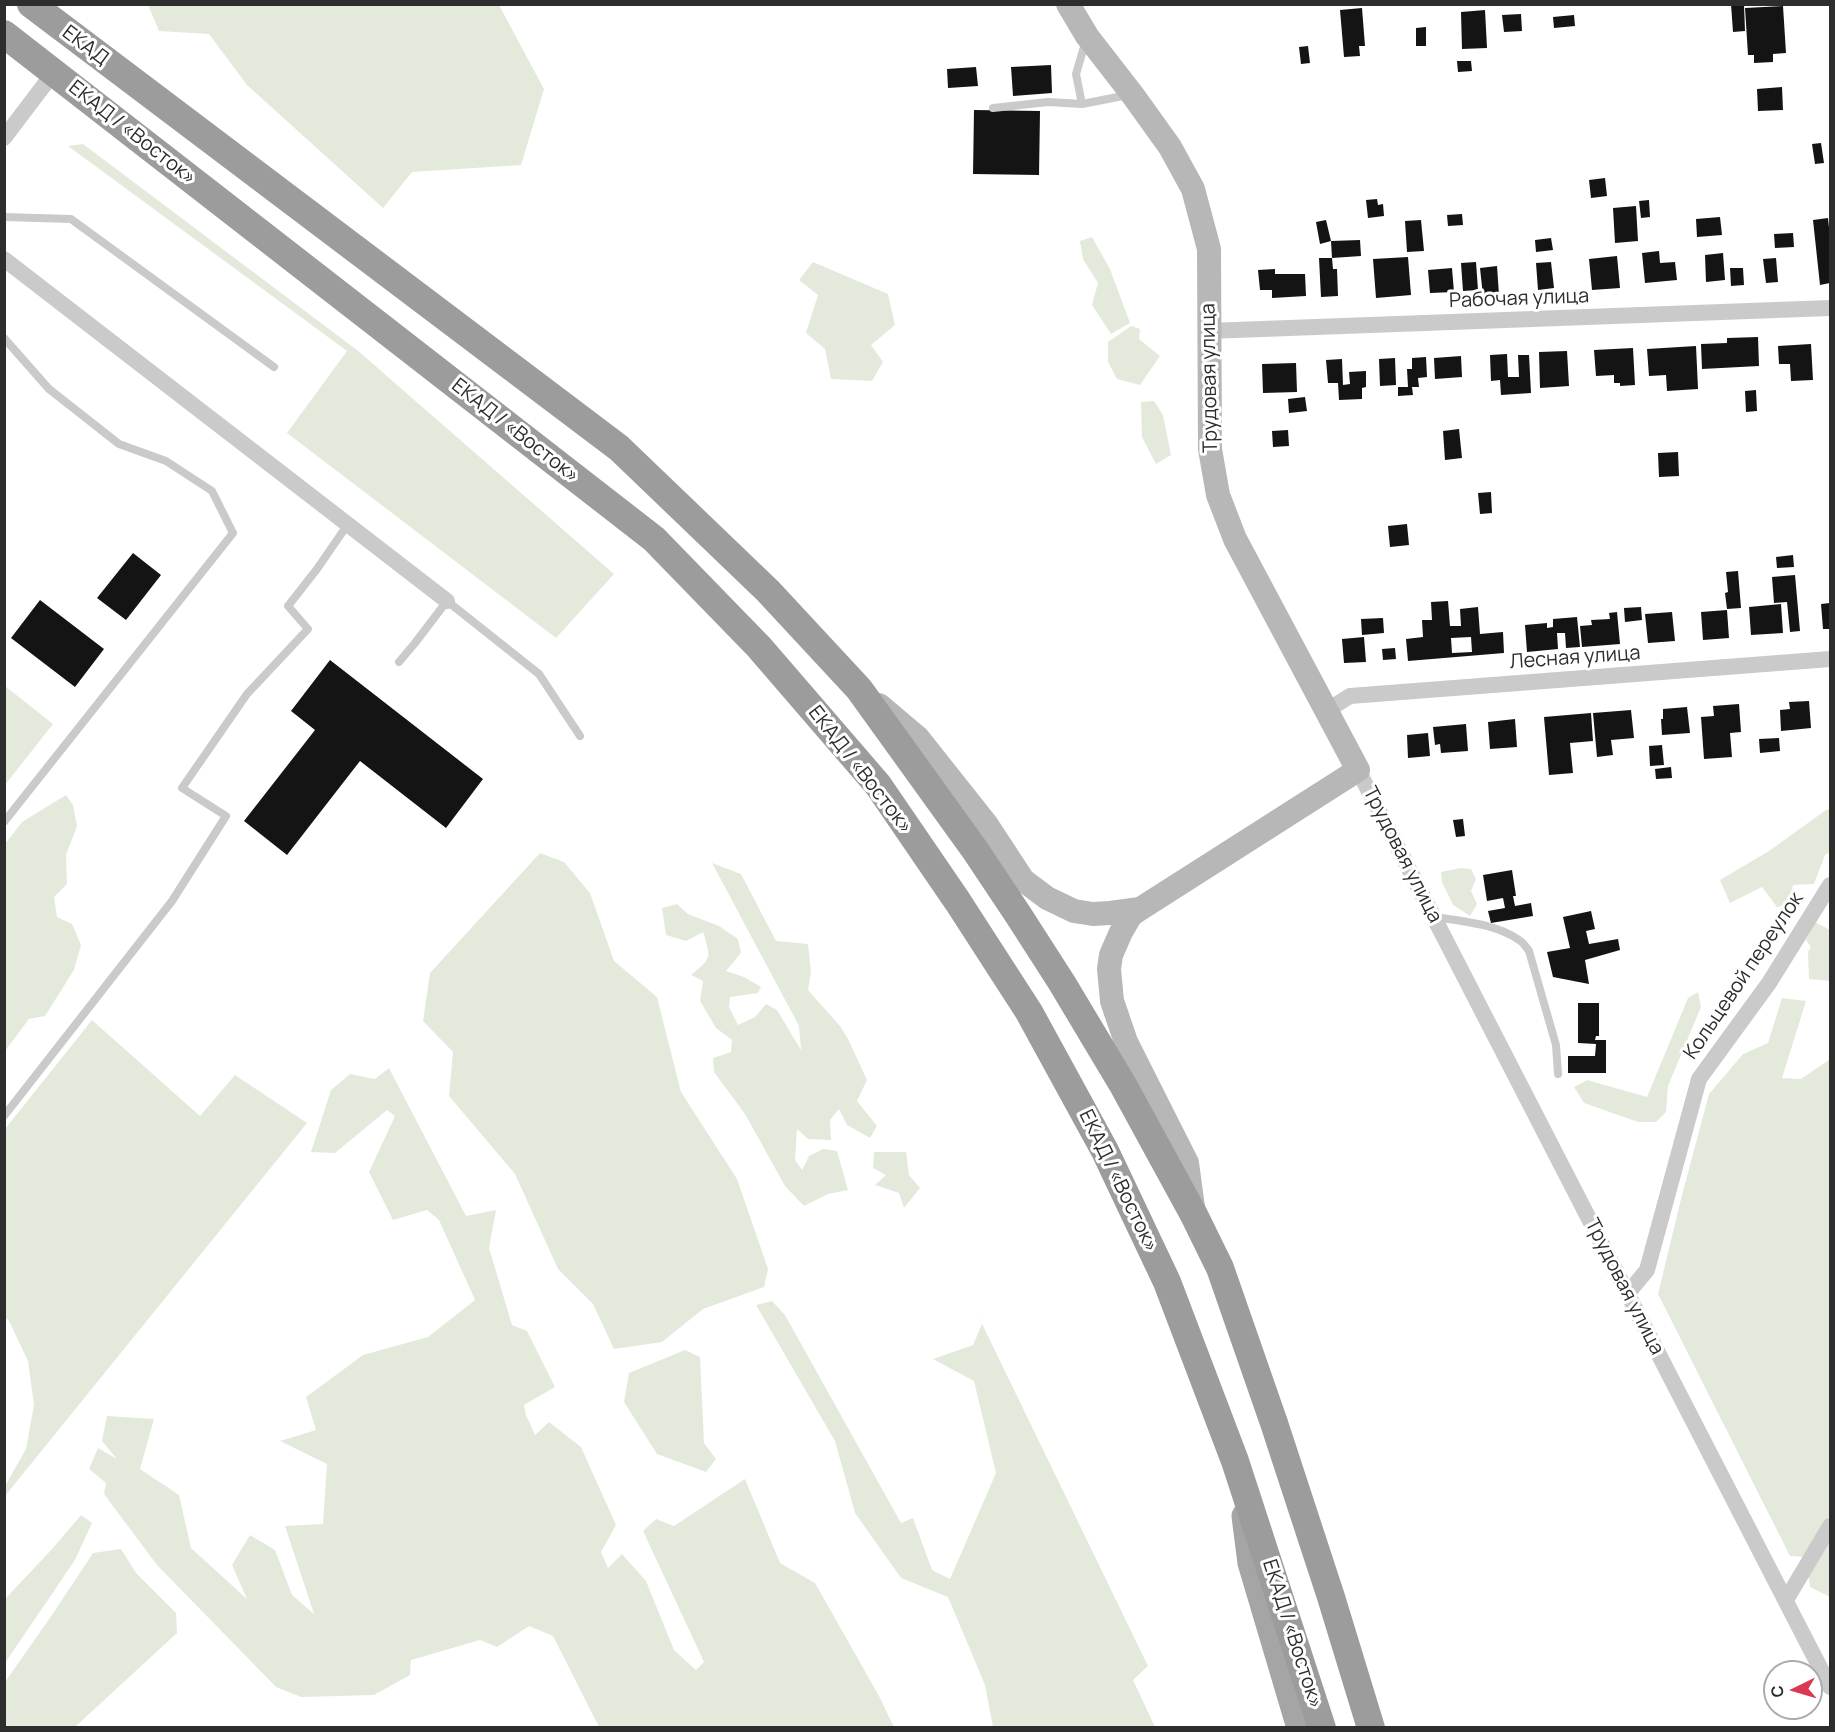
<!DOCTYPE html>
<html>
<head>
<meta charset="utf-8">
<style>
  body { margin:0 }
  #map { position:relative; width:1835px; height:1732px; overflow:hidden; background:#fff; font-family:Manrope,sans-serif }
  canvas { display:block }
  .frame { position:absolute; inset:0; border:6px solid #2d2d2d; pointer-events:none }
  .north { position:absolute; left:1763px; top:1660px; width:60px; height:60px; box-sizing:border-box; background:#fff; border:2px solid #ababab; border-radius:50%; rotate:265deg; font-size:16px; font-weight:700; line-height:24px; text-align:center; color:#2d2d2d }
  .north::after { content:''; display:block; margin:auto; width:21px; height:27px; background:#db394f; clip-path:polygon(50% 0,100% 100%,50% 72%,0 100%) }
</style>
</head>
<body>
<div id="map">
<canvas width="1835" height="1732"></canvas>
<div class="frame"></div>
<div class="north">С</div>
</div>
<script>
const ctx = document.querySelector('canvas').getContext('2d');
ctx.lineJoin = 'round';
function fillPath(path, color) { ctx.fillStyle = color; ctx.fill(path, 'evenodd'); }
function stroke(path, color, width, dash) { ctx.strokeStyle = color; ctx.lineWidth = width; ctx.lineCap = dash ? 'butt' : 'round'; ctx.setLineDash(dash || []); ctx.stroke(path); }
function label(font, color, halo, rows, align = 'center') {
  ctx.font = font + ' Manrope,sans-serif'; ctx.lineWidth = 6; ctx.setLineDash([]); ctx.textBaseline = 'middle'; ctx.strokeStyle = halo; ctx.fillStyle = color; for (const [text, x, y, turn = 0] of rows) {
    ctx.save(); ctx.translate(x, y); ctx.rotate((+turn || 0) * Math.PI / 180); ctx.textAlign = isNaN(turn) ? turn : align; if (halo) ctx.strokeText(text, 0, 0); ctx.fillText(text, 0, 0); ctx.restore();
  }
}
fillPath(new Path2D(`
  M148 5H499L544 89 521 165 412 172 383 208 247 85 209 34 159 31Z
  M83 144 357 350 614 574 556 638 287 433 347 351 68 146Z
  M1092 237 1110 269 1130 323 1111 334 1092 305 1098 283 1083 259 1080 241Z
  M813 262 888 294 895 325 871 345 883 362 872 381 831 379 825 349 806 333 818 295 799 280Z
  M1131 326 1140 329 1139 339 1160 356 1140 385 1117 379 1108 362V342Z
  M1154 401 1163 415 1171 455 1156 464 1142 437 1141 402Z
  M5 686 53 724 5 785H4Z
  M66 795 73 805 77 826 66 855 67 884 54 897 57 917 72 924 81 945 74 970 45 1016 29 1019 5 1051V844L22 822Z
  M1830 809V852L1825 855 1814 884 1793 885 1788 904 1777 907 1762 887 1730 903 1720 880 1769 851 1826 810Z
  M540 853 564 862 590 893 614 961 657 997 681 1092 737 1179 768 1269 764 1287 703 1309 662 1342 614 1349 593 1304 558 1269 515 1174 449 1096 453 1052 423 1021 430 973Z
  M712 863 741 874 776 941 808 944 811 972 808 990 840 1026 848 1039 867 1080 857 1101 877 1126 870 1138 847 1125 839 1109 830 1120 831 1140 808 1139 797 1129 795 1160 802 1170 809 1156 823 1149 837 1151 848 1190 828 1194 804 1206 785 1186 745 1114 714 1072 713 1058 731 1052 732 1040 716 1028 700 1001 703 981 691 975C712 958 711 958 703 932L686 941 666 935 662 908 677 904 688 914 719 926 738 939 741 953 726 971 744 977 761 987 758 993 730 997 729 1007 738 1025 755 1017 766 1004 777 1010 801 1050 799 1026Z
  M1461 868 1471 869 1476 879 1471 891 1477 904 1470 916 1453 905 1442 882 1441 872Z
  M1815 922 1830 930V981L1809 979 1808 952 1811 947 1806 940Z
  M1698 992 1701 1007 1668 1086 1666 1112 1656 1122H1638L1584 1103 1574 1087 1587 1080 1647 1097 1688 998Z
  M1782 998 1806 1001 1782 1078 1801 1079 1830 1059V1516L1823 1529 1830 1537V1597L1810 1587 1806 1557 1790 1556 1658 1294 1682 1195 1709 1094 1743 1054 1768 1043Z
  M92 1020 200 1116 235 1075 307 1123 5 1496V1486L26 1449 34 1405 28 1361 9 1321 5 1317V1129Z
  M389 1068 466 1216 496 1210 489 1248 512 1325 527 1331 555 1387 524 1405 526 1415 535 1435 549 1422 581 1447 616 1525 601 1552 608 1568 622 1554 646 1581 674 1650 696 1670 704 1662 643 1531 656 1519 674 1526 745 1479 780 1563 815 1583 879 1696 894 1727H599L553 1636 529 1626 497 1647 480 1640 411 1660 410 1675 374 1695 301 1697 276 1687 157 1565 104 1494 106 1483 89 1469 98 1448 117 1459 102 1441 107 1416 154 1419 140 1469 179 1495 191 1548 247 1599 232 1565 250 1535 275 1550 292 1595 314 1614 285 1526 323 1524 327 1464 280 1441 316 1430 306 1397 363 1355 428 1337 475 1300 439 1220 427 1210 393 1220 369 1172 395 1116 387 1110 335 1153 311 1152 331 1090 350 1074 375 1079Z
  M874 1152H906L909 1175 920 1188 904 1208 899 1193 875 1185 886 1175 873 1168Z
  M954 1266 1148 1666 1133 1680 1155 1727H993L985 1685 948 1597 901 1578 855 1513 835 1441 756 1305 772 1301 785 1315 901 1523 913 1518 932 1570 950 1579 996 1473 974 1381 933 1359 973 1345 982 1324Z
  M685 1350 700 1357 704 1443 716 1459 706 1472 657 1454 624 1402 629 1373Z
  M81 1515 92 1523 75 1560 5 1663V1599L53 1548Z
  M121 1549 136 1573 176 1613 177 1633 75 1727H5V1682L52 1615 93 1553Z`), '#e4eadb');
fillPath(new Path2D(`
  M1731 4H1744L1745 31 1733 32Z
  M1783 6 1786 53 1773 54V62L1754 63V55H1748L1745 8Z
  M1362 8 1365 46H1359L1360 56 1344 57 1340 10Z
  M1485 10 1487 48 1462 49 1461 12Z
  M1521 14 1522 31 1504 32 1502 15Z
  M1574 15 1575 26 1554 28 1553 17Z
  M1426 27V46H1416V28Z
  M1308 46 1310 63 1301 64 1299 47Z
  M1457 61H1471L1472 71 1458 72Z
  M1051 65 1052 93 1013 96 1011 67Z
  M976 67 978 86 948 88 947 69Z
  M1782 87 1783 110 1758 111 1757 89Z
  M974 110 1040 111 1039 175 973 174Z
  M1821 143 1824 163 1815 164 1812 144Z
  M1605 178 1607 196 1591 198 1589 180Z
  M1377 199 1378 205 1383 204 1384 216 1368 218 1366 200Z
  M1649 200 1650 217 1641 218 1639 201Z
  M1636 206 1638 241 1615 243 1613 208Z
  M1462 214 1463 225 1448 226 1447 215Z
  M1720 217 1722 235 1697 237 1696 219Z
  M1828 218 1830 237V283L1820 285 1813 220Z
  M1326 220 1331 241 1360 240 1361 256 1332 258 1331 241 1320 244 1316 222Z
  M1421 220 1424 251 1407 252 1405 221Z
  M1793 233 1794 247 1775 248 1774 234Z
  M1551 238 1553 250 1536 252 1535 240Z
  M1659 251 1660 263 1675 262 1677 280 1645 283 1642 253Z
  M1723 253 1725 280 1706 282 1705 255Z
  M1617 256 1620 288 1592 290 1589 259Z
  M1408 257 1411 295 1376 298 1373 259Z
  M1319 258H1332L1333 269H1337L1338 296 1321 297Z
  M1776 258 1778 282 1766 283 1763 259Z
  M1476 262 1478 290 1463 291 1461 263Z
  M1551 262 1554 288 1538 290 1536 263Z
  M1497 266 1499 295 1483 296 1480 268Z
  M1452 268 1454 292 1430 293 1428 270Z
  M1730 268H1743L1744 285 1731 286Z
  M1275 269V274H1305L1306 296 1272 298V290H1260L1258 270Z
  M1758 337 1759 366 1702 369 1701 344 1727 343V338Z
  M1811 344 1813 380 1791 381 1790 364H1779L1778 346Z
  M1696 346 1698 389 1667 391 1666 375 1649 376 1647 349Z
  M1633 348 1635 385 1620 386V383H1614V375L1596 376 1594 350Z
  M1567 351 1569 386 1540 388 1539 352Z
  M1507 354 1508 377H1519L1518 355H1529L1531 393 1501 395 1500 380 1491 381 1490 355Z
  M1461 356 1462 377 1435 379 1434 358Z
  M1426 357 1427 377 1418 378 1419 387H1412L1413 395 1398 396V387H1408L1407 369H1412V358Z
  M1395 358 1396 385 1380 386 1379 359Z
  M1342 359 1343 385 1350 384 1349 372 1366 371V387L1362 388V399L1339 400 1338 383H1328L1326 360Z
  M1296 363 1297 392 1263 393 1262 364Z
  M1756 390 1757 411 1746 412 1745 391Z
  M1305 397 1307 411 1289 413 1288 399Z
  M1459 429 1462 458 1445 460 1443 431Z
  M1288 430 1289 446 1273 447 1272 431Z
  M1678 452 1679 476 1659 477 1658 453Z
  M1491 492 1492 513 1480 514 1478 493Z
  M1407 524 1409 545 1390 547 1388 526Z
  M133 553 161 575 126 620 97 598Z
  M1793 555 1794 567 1777 568 1776 557Z
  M1738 571 1741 608 1727 609 1725 593 1728 592 1726 572Z
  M1795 575 1800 631 1790 632 1787 602 1774 603 1772 577Z
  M40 600 104 649 75 687 11 638Z
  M1448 601 1450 626H1461L1460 609 1478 607 1480 634 1503 632 1504 653 1408 661 1406 639 1423 637 1422 620H1432L1431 602ZM1471 637 1472 652 1452 653 1451 638Z
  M1830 603V629H1823L1821 604Z
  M1781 604 1783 633 1751 635 1749 607Z
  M1641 607 1642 620 1625 622 1624 608Z
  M1727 610 1729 638 1703 640 1701 612Z
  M1617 612 1620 644 1582 647 1580 626 1592 625 1591 620 1610 619 1609 613Z
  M1672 612 1675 641 1648 643 1645 614Z
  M1577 617 1580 647 1566 648 1565 633H1557L1558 649 1527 652 1525 625 1547 623V628L1553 627V619Z
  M1383 618 1384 633 1362 635 1361 619Z
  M1364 637 1366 662 1344 663 1342 639Z
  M1395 648 1396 659 1383 660 1382 649Z
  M330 660 483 779 446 828 360 761 287 855 244 821 315 730 291 711Z
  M1809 701 1811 728 1781 731 1780 710 1790 709 1789 702Z
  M1739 704 1741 732 1730 733 1732 757 1704 759 1701 717 1714 716 1713 706Z
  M1687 707 1690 733 1662 735 1661 719H1663V709Z
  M1631 710 1634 738 1611 740 1613 755 1597 757 1593 713Z
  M1591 713 1593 741 1570 743 1573 773 1549 775 1544 717Z
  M1515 719 1517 747 1490 749 1488 722Z
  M1466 724 1468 751 1441 753 1440 744 1435 745 1433 727Z
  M1428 733 1430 756 1408 758 1407 735Z
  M1779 738 1780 751 1760 753 1759 739Z
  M1662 745 1664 765 1650 766 1649 746Z
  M1671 767 1672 778 1656 779 1655 769Z
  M1463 819 1465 836 1456 837 1453 820Z
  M1512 870 1516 896H1513L1515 906 1531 903 1533 916 1491 923 1488 911 1505 908 1503 898 1487 901 1483 875Z
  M1591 911 1595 929 1586 931 1589 944 1618 939 1620 950 1585 960 1589 984 1553 977 1547 952 1570 948 1563 917Z
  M1578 1003H1599V1036H1596L1595 1040H1606V1073H1568V1056H1595L1596 1044 1578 1043Z`), '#141414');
stroke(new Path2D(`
  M1086 40 1076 74 1082 104 1128 95
  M993 108 1048 102 1082 104
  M4 217 71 219 274 367
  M4 338 49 389 119 444 166 461 212 491 233 533 4 822
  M399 662 415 643 447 601 539 674 580 736
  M1435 917C1462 921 1496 924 1519 940 1523 942 1526 947 1529 951L1556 1045 1558 1074
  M4 1116 172 901 226 816 182 788 247 694 308 629 288 606 317 569 348 524`), '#cacaca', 8);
stroke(new Path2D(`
  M4 138 54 72
  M4 259 447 601
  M1208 331 1830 308
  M1326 711 1350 696 1830 659
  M1358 770 1830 1687
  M1628 1293 1647 1270 1699 1079 1769 983 1830 885
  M1786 1600 1830 1526`), '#cacaca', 16);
stroke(new Path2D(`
  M1068 4 1087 36 1132 94 1170 147 1193 189 1209 249 1210 449 1218 495 1235 539 1358 770 1140 909 1131 915 1121 932 1111 955 1109 969 1112 1001 1126 1042 1187 1163 1193 1207
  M879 705 918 738 987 825 1023 880 1047 898 1074 911 1093 914 1110 913 1140 909`), '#b7b7b7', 24);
stroke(new Path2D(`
  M1245 1516 1251 1563 1300 1728`), '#a5a5a5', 27);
stroke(new Path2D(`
  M31 4 619 448 768 591 859 689 975 850 1019 916 1062 983 1123 1085 1194 1215 1220 1268 1274 1423 1331 1597 1371 1728
  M4 34 654 539 759 647 878 785 958 902 1029 1012 1105 1151 1167 1282 1235 1461 1322 1728`), '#9c9c9c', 28);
label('20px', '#2d2d2d', '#fff', [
  ["ЕКАД",85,46,37],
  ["ЕКАД / «Восток»",132,133,38],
  ["Рабочая улица",1519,299,-2],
  ["Трудовая улица",1210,378,-91],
  ["ЕКАД / «Восток»",515,431,38],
  ["Лесная улица",1575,658,-4],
  ["ЕКАД / «Восток»",860,770,52],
  ["Трудовая улица",1402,855,63],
  ["Кольцевой переулок",1744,976,-56],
  ["ЕКАД / «Восток»",1118,1181,64],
  ["Трудовая улица",1624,1287,63],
  ["ЕКАД / «Восток»",1292,1634,72]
]);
</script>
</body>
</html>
